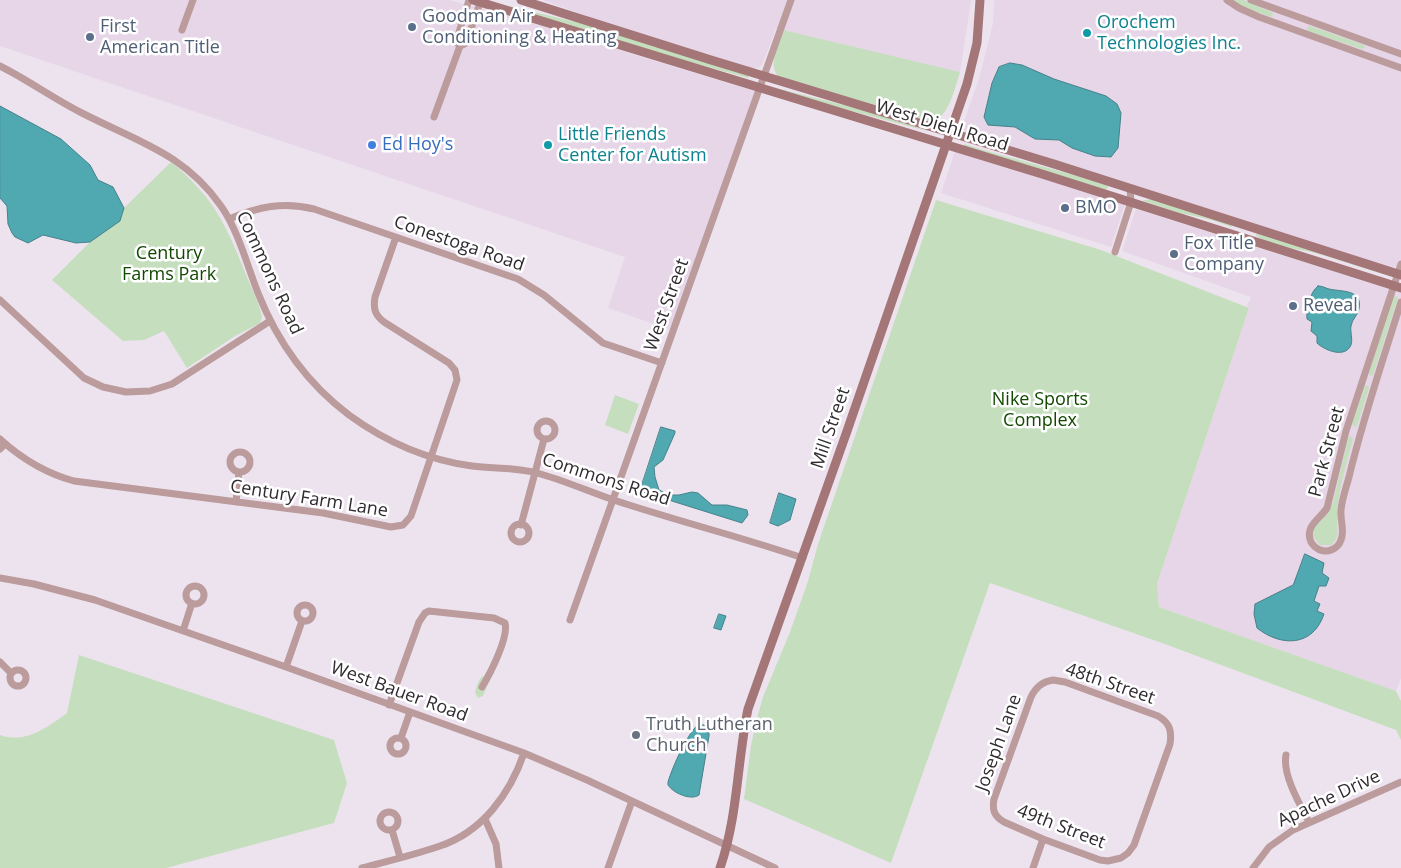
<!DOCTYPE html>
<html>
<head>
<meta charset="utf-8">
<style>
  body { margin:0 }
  canvas { display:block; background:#ede3ef }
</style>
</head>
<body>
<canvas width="1401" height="868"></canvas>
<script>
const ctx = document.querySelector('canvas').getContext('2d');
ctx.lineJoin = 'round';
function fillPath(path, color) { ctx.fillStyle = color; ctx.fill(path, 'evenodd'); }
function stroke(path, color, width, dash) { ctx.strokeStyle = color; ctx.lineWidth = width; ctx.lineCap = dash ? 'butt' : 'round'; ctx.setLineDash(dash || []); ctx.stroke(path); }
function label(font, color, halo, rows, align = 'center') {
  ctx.font = font + ' "Open Sans",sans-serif'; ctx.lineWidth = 5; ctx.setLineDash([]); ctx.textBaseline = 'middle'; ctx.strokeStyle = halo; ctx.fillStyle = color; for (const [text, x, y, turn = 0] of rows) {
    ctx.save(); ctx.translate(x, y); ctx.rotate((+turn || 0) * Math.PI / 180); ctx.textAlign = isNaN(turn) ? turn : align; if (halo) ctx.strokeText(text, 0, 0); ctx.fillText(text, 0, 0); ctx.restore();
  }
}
fillPath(new Path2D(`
  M0 0H449L498 13 760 93 674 331 608 308 625 257 0 46Z
  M543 0H971V1L960 72 776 29 762 65 760 67 751 69 595 19Z
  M994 0H1401V269L1376 263 968 134 963 130V125L980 75 993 23Z
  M955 151 1125 204 1111 247 941 193Z
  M1136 209 1401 293V678L1396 691 1159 607 1157 584 1249 308 1247 306 1251 297 1122 251Z`), '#e6d6e8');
fillPath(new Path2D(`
  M1233 0H1243L1272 12 1273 16 1271 17 1245 8Z
  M496 3 593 26 749 76 748 78 653 52Z
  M1310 26 1364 45 1365 48 1362 49 1307 31V27Z
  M783 30 960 72C956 85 949 116 934 121 931 122 926 121 922 120L778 76C768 64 778 44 783 30Z
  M776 88 875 113 930 132 807 99Z
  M964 144C1012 159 1060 170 1107 185L1108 187 1106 190 963 146Z
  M171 162C215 198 227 227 247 277 252 290 260 304 262 317L260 323 235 336 187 368 164 331 144 340 123 341 52 280 90 242 120 221 124 208Z
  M1153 199 1232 225V227L1208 219 1180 213 1143 201 1144 200Z
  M936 200 1101 250 1249 308 1157 584 1159 607 1396 691 1401 701V740L1396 730 1162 643 990 583 891 863 744 799 751 745 757 718 763 697 790 632 808 581 818 544Z
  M1257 233 1390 275V276C1365 269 1340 260 1315 253 1297 248 1271 248 1256 235Z
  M1394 295 1398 298 1373 375 1370 376 1369 373Z
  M1367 385 1369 388 1357 426 1355 428 1352 424 1365 386Z
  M615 395 639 404 628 434 605 425Z
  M1351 436 1353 439C1346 465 1337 493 1337 520 1337 530 1340 538 1331 545H1320L1313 536 1314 527 1326 516 1333 503 1348 438Z
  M79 655 334 740 347 783 334 823 166 868H0V735C26 744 46 728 67 713Z
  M483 676 487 677 489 682 483 696 478 698 475 693C476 688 478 679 483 676Z`), '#c5dfbe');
const water = new Path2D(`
  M1010 63 1022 65 1054 79 1106 96 1117 104 1121 113 1118 148 1111 157 1095 156 1072 148 1059 140 1035 139 1015 127 988 125 984 117 992 83 999 67Z
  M0 106 61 139 90 165 98 180 113 187 124 208 120 221 90 242 76 243 43 235 28 243 15 237 12 233 8 224 7 206 0 198Z
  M1318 286C1323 286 1325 288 1329 289 1342 292 1363 289 1359 309 1358 315 1352 319 1351 326 1350 332 1353 339 1351 345 1345 359 1324 350 1317 343V336L1311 331 1312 322 1307 319C1306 309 1310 292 1318 286Z
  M661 427 675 431V433L663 460 654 467 655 477 659 490 670 495H679L692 492 698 493 712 505H727L747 510 748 515 742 523 640 491Z
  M779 493 796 499 790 520 778 526 770 523Z
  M1305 554 1324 563 1322 573 1329 578 1326 586H1319L1314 601 1320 604 1317 611 1324 614C1313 647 1281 647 1257 628L1254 614 1255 604 1293 585Z
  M719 614 726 616 721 630 714 628Z
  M700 723 709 728V736L699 795C691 801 673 793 668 785V782C672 768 688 731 700 723Z`);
fillPath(water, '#50a8b1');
stroke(water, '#46828a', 1);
stroke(new Path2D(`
  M1227 0 1239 8 1259 17 1401 68
  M1251 0 1401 54
  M182 30 193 0
  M460 46 456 42 469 0
  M0 66C28 80 54 99 82 113 136 141 184 153 221 206 238 230 247 265 258 293 277 341 308 384 349 415 386 442 427 460 472 466 493 469 516 467 537 473 567 481 596 495 626 504 685 523 744 538 803 558
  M434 117 460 46 466 43 481 0
  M229 219C258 207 283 201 314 209L518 279 544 295 603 343 662 363
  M1115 252 1131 202 1130 189
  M1401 264 1346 431 1327 508C1320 519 1304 526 1311 542 1313 546 1316 548 1320 550 1328 553 1338 549 1341 540 1345 531 1340 520 1341 510 1342 499 1346 488 1349 477 1363 418 1383 360 1401 302
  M0 300 84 378 103 387 126 392 150 391 172 384 270 321
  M537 430a9 9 0 1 1 18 0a9 9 0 1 1-18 0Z
  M0 439C22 459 45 473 74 481L323 513 391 527 403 525 411 516 457 380 455 370 449 363 384 322C375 315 373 309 375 297L396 237
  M0 449 5 444
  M230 462a10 10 0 1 1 20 0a10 10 0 1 1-20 0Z
  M236 502 239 472
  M511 533a9 9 0 1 1 18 0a9 9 0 1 1-18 0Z
  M521 525 544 439
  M0 578 34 584 95 600 286 667 524 753 587 780 775 868
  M186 595a9 9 0 1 1 18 0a9 9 0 1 1-18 0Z
  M297 613a8 8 0 1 1 16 0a8 8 0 1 1-16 0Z
  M570 620 791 0
  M183 631 192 603
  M0 662 11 673
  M286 667 302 621
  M10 678a8 8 0 1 1 16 0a8 8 0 1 1-16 0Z
  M1053 680 1065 682 1158 716C1170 723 1172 731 1170 744L1134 845 1128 853 1121 858 1108 861 1100 860 1043 839 1004 822C994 816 992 810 994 799L1031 697C1036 687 1042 682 1053 680Z
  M389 705 419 622 425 613 429 611 494 618 505 623C509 637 490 674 482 687
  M390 746a8 8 0 1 1 16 0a8 8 0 1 1-16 0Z
  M401 738 410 712
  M1286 755C1282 774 1300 805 1309 822
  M380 821a9 9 0 1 1 18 0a9 9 0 1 1-18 0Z
  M485 819 496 844 499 868
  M392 830 400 857
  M362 868C388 861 414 855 440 846 482 832 510 794 524 753
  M608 868 632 801
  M1033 868 1043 839
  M1253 868 1269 847 1293 830 1401 782`), '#bb9b9c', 7);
stroke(new Path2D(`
  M473 0 1042 174 1401 288
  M521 0 711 60 1054 164 1401 275
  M720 868C738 816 737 762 748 709L846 434 967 84 977 43 980 0`), '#a47677', 9);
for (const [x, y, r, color] of [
  [412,27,5,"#5c6f8a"],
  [1087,33,5,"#0f9aa8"],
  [90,37,5,"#5c6f8a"],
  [372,145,5,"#3f7fe0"],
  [548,145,5,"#0f9aa8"],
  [1065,208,5,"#5c6f8a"],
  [1174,254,5,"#5c6f8a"],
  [1293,306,5,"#5c6f8a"],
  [636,735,5,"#6b7280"]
]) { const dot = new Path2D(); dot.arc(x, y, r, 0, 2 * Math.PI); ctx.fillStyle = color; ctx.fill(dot); stroke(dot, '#fff', 2); }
label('18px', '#4e5e75', '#fff', [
  ["Goodman Air",422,17],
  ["Conditioning & Heating",422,38],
  ["First",100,27],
  ["American Title",100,48],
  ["BMO",1075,208],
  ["Fox Title",1184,244],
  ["Company",1184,265],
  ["Reveal",1303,306]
], 'left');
label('18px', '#0d838f', '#fff', [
  ["Orochem",1097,23],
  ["Technologies Inc.",1097,44],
  ["Little Friends",558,135],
  ["Center for Autism",558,156]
], 'left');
label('18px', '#2f2b2f', '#fff', [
  ["West Diehl Road",942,126,17],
  ["Conestoga Road",459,244,19],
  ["Commons Road",269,273,65],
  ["West Street",667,305,-70],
  ["Mill Street",831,428,-71],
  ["Park Street",1327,452,-75],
  ["Commons Road",606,480,18],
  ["Century Farm Lane",309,499,9],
  ["48th Street",1110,684,19],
  ["West Bauer Road",399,692,20],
  ["Joseph Lane",999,743,-70],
  ["Apache Drive",1329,799,-25],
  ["49th Street",1061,827,21]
]);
label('18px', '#366cbe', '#fff', [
  ["Ed Hoy's",382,145]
], 'left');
label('18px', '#114800', '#fff', [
  ["Century",169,254],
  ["Farms Park",169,275],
  ["Nike Sports",1040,400],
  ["Complex",1040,421]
]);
label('18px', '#5b616d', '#fff', [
  ["Truth Lutheran",646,725],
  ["Church",646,746]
], 'left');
</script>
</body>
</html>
